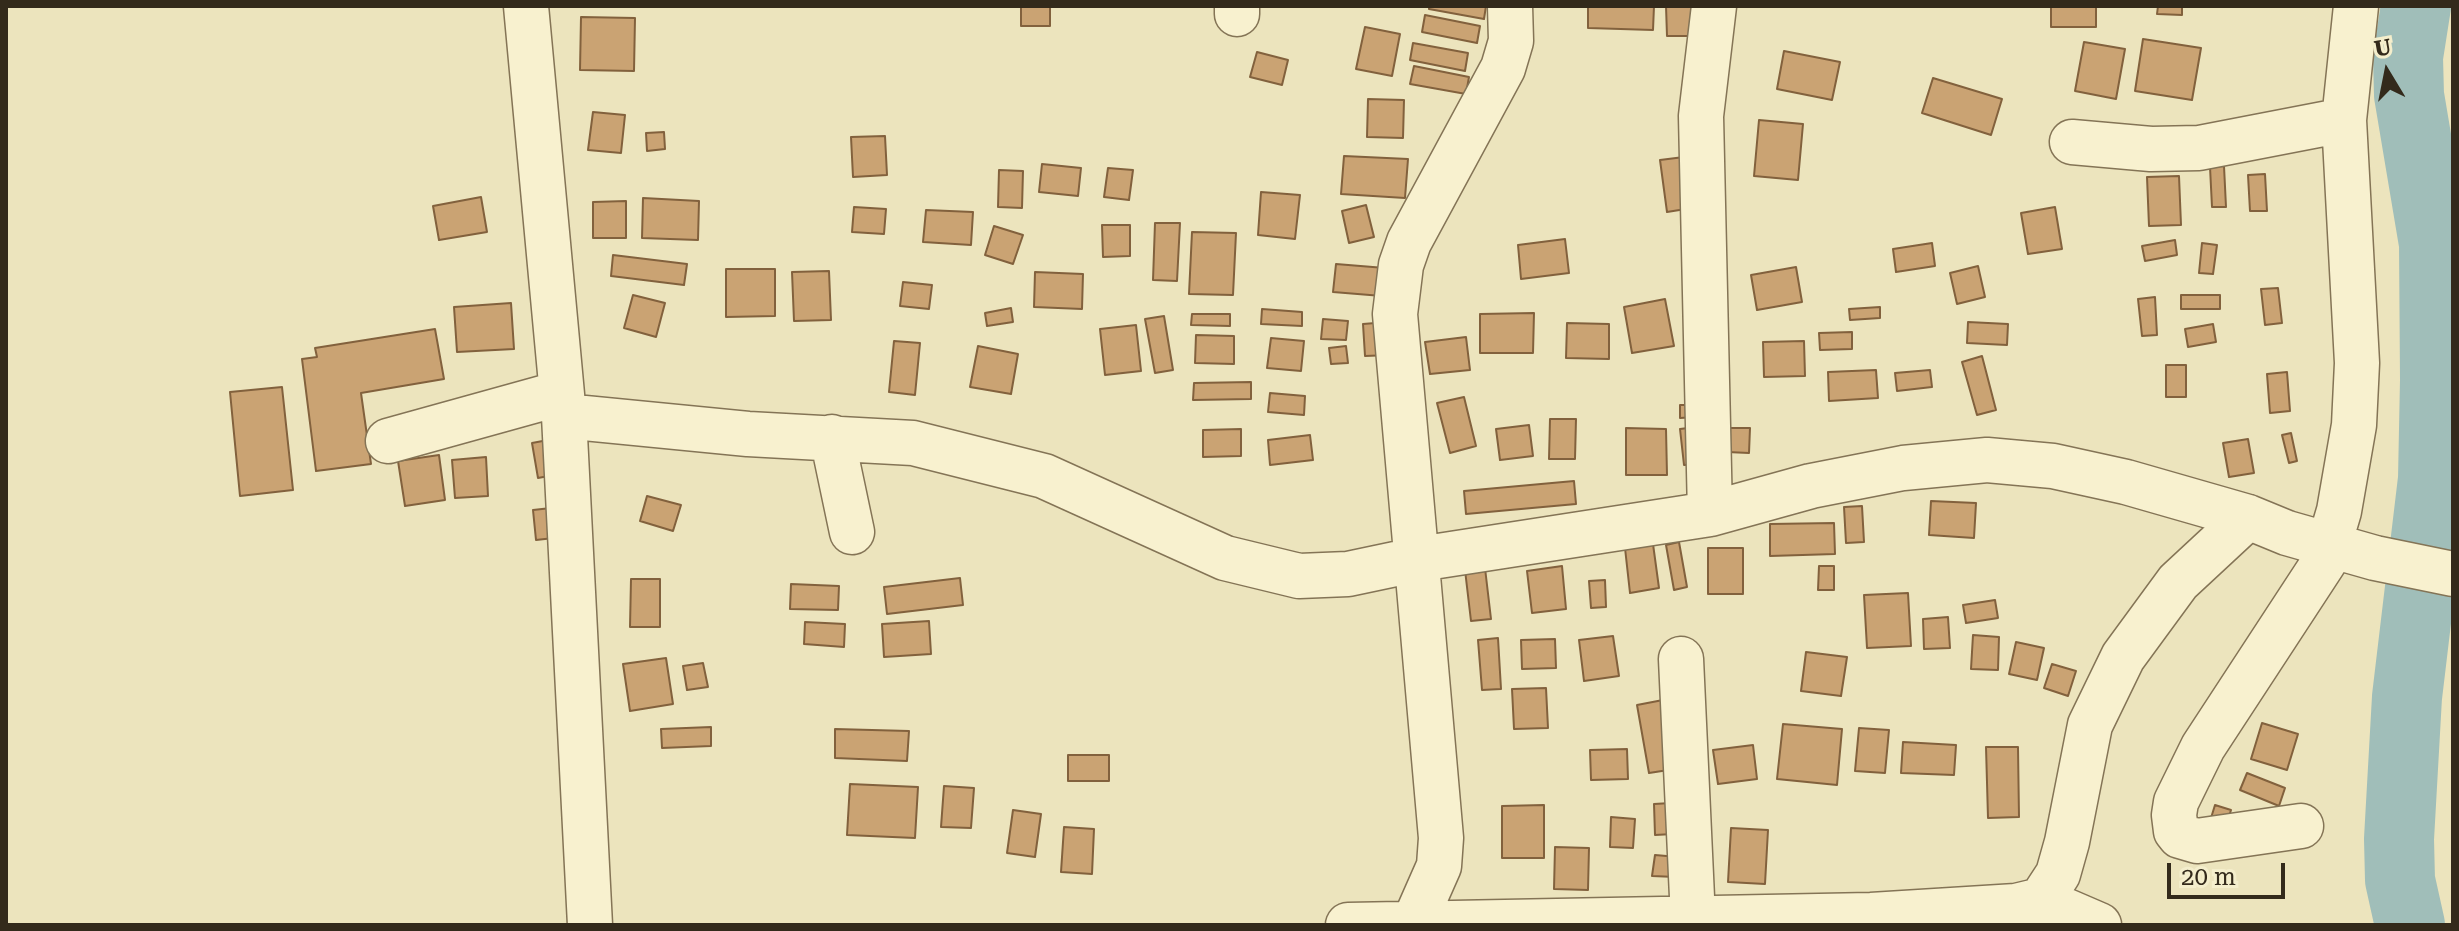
<!DOCTYPE html>
<html>
<head>
<meta charset="utf-8">
<style>
  body { margin:0 }
  #map { position:relative; width:2459px; height:931px; overflow:hidden; background:#ece4bd; font-family:"Roboto Serif",serif }
  canvas { display:block }
  .frame { position:absolute; inset:0; border:8px solid #332a1b; pointer-events:none }
  .north { position:absolute; left:2347px; top:32px; width:80px; height:80px; -webkit-text-stroke:6px #f4eecc; paint-order:stroke; rotate:350deg; font-size:22px; font-weight:700; line-height:32px; text-align:center; color:#332a1b }
  .north::after { content:''; display:block; margin:auto; width:28px; height:36px; background:#332a1b; clip-path:polygon(50% 0,100% 100%,50% 72%,0 100%) }
  .scale { position:absolute; left:2167px; top:863px; width:118px; height:36px; box-sizing:border-box; border:4px solid #332a1b; border-top:0; padding-left:10px; font-size:24px; line-height:28px; white-space:nowrap; color:#332a1b; -webkit-text-stroke:6px #f4eecc; paint-order:stroke }
</style>
</head>
<body>
<div id="map">
<canvas width="2459" height="931"></canvas>
<div class="frame"></div>
<div class="north">U</div>
<div class="scale">20 m</div>
</div>
<script>
const ctx = document.querySelector('canvas').getContext('2d');
ctx.lineJoin = 'round';
function stroke(path, color, width, dash) { ctx.strokeStyle = color; ctx.lineWidth = width; ctx.lineCap = dash ? 'butt' : 'round'; ctx.setLineDash(dash || []); ctx.stroke(path); }
function fillPath(path, color) { ctx.fillStyle = color; ctx.fill(path, 'evenodd'); }
stroke(new Path2D(`
  M2410 925 2400 880 2399 839 2407 697 2433 479 2435 380 2434 244 2409 95 2408 57 2416 6`), '#a0beb9', 70);
const building = new Path2D(`
  M1021 6H1050V26H1021Z
  M1429 6H1486L1484 19 1429 9Z
  M1588 6H1654L1653 30 1588 28Z
  M1666 6H1695V36H1667Z
  M2051 6H2096V27H2051Z
  M2158 6H2182V15L2157 14Z
  M1425 15 1480 26 1477 43 1422 32Z
  M581 17 635 18 634 71 580 70Z
  M1365 27 1400 34 1392 76 1356 69Z
  M2143 39 2201 48 2192 100 2135 91Z
  M2084 42 2125 49 2116 99 2075 91Z
  M1413 43 1468 53 1465 71 1410 60Z
  M1784 51 1840 62 1832 100 1777 89Z
  M1257 52 1288 60 1282 85 1250 77Z
  M1414 66 1469 77 1466 94 1410 84Z
  M1933 78 2002 99 1991 135 1922 113Z
  M1368 99 1404 100 1403 138 1367 137Z
  M593 112 625 115 621 153 588 150Z
  M1759 120 1803 124 1798 180 1754 176Z
  M664 132 665 149 647 151 646 133Z
  M885 136 887 175 853 177 851 137Z
  M1344 156 1408 159 1405 198 1341 194Z
  M1684 157 1692 208 1667 212 1660 160Z
  M1042 164 1081 168 1078 196 1039 192Z
  M2224 166 2226 207H2212L2210 167Z
  M1108 168 1133 170 1129 200 1104 197Z
  M999 170 1023 171 1022 208 998 207Z
  M2265 174 2267 211H2250L2248 175Z
  M2179 176 2181 225 2149 226 2147 177Z
  M1261 192 1300 195 1295 239 1258 235Z
  M481 197 487 232 439 240 433 206Z
  M643 198 699 201 698 240 642 238Z
  M626 201V238H593V202Z
  M1366 205 1374 237 1349 243 1342 211Z
  M854 207 886 209 884 234 852 232Z
  M2055 207 2062 249 2028 254 2021 213Z
  M926 210 973 212 971 245 923 242Z
  M1155 223H1180L1177 281 1153 280Z
  M1102 225H1130V256L1103 257Z
  M994 226 1023 235 1013 264 985 255Z
  M1192 232 1236 233 1233 295 1189 294Z
  M1565 239 1569 273 1521 279 1518 245Z
  M2175 240 2177 255 2145 261 2142 246Z
  M1932 243 1935 266 1896 272 1893 249Z
  M2202 243 2217 245 2213 274 2199 273Z
  M613 255 687 264 684 285 611 276Z
  M1336 264 1385 268 1382 296 1333 292Z
  M1978 266 1985 297 1957 304 1950 273Z
  M1796 267 1802 302 1757 310 1751 275Z
  M726 269H775V316L726 317Z
  M829 271 831 320 794 321 792 272Z
  M1035 272 1083 274 1082 309 1034 307Z
  M903 282 932 285 929 309 900 306Z
  M2278 288 2282 323 2265 325 2261 289Z
  M633 295 665 303 656 337 624 328Z
  M2181 295H2220V309H2181Z
  M2155 297 2157 335 2142 336 2138 299Z
  M1665 299 1674 346 1632 353 1624 307Z
  M511 303 514 349 457 352 454 307Z
  M1880 307V318L1850 320 1849 309Z
  M1011 308 1013 322 987 326 985 313Z
  M1262 309 1302 312V326L1261 324Z
  M1534 313 1533 353H1480V314Z
  M1192 314H1230V326L1191 325Z
  M1164 316 1173 370 1155 373 1145 319Z
  M1323 319 1348 321 1346 340 1321 339Z
  M1388 322 1390 355 1365 356 1363 324Z
  M1968 322 2008 324 2007 345 1967 343Z
  M1567 323 1609 324V359L1566 358Z
  M2213 324 2216 342 2188 347 2185 329Z
  M1136 325 1141 371 1105 375 1100 329Z
  M435 329 444 379 361 393 371 464 316 471 302 359 317 357 315 348Z
  M1852 332V349L1820 350 1819 333Z
  M1196 335 1234 336V364L1195 363Z
  M1466 337 1470 370 1430 374 1425 342Z
  M1271 338 1304 341 1301 371 1267 368Z
  M894 341 920 343 915 395 889 392Z
  M1804 341 1805 376 1764 377 1763 342Z
  M978 346 1018 354 1011 394 970 387Z
  M1346 346 1348 363 1331 364 1329 348Z
  M1982 356 1996 410 1977 415 1962 362Z
  M2166 365H2186V397H2166Z
  M1876 370 1878 398 1829 401 1828 372Z
  M1930 370 1932 387 1897 391 1895 373Z
  M2287 372 2290 411 2270 413 2267 374Z
  M1251 382V399L1193 400 1194 383Z
  M282 387 293 490 240 496 230 392Z
  M1270 393 1305 396 1304 415 1268 412Z
  M1464 397 1476 446 1450 453 1437 403Z
  M1680 405H1696V417L1680 418Z
  M1550 419H1576L1575 459H1549Z
  M1529 425 1533 456 1500 460 1496 429Z
  M1696 427 1700 464 1684 465 1680 429Z
  M1626 428 1666 429 1667 475H1626Z
  M1728 428H1750L1749 453 1727 452Z
  M1241 429V456L1203 457V430Z
  M2291 433 2297 461 2289 463 2282 435Z
  M1310 435 1313 460 1270 465 1268 440Z
  M2248 439 2254 473 2229 477 2223 443Z
  M548 440 554 475 538 478 532 443Z
  M439 455 445 500 405 506 398 461Z
  M486 457 488 496 455 498 452 460Z
  M1574 481 1576 504 1466 514 1464 491Z
  M647 496 681 505 673 531 640 521Z
  M1931 501 1976 503 1974 538 1929 535Z
  M1862 506 1864 542 1846 543 1844 507Z
  M551 508 554 538 536 540 533 510Z
  M1834 523 1835 554 1770 556V524Z
  M1679 542 1687 587 1674 590 1666 545Z
  M1653 544 1659 588 1630 593 1625 548Z
  M1708 548H1743V594H1708Z
  M1562 566 1566 609 1532 613 1527 571Z
  M1819 566H1834V590H1818Z
  M1485 568 1491 619 1471 621 1465 570Z
  M960 578 963 605 887 614 884 587Z
  M631 579H660V627H630Z
  M1605 580 1606 607 1591 608 1589 581Z
  M791 584 839 586 838 610 790 609Z
  M1908 593 1911 646 1867 648 1864 595Z
  M1995 600 1998 618 1966 623 1963 605Z
  M1948 617 1950 648 1924 649 1923 619Z
  M929 621 931 654 884 657 882 624Z
  M805 622 845 624 844 647 804 644Z
  M1973 635 1999 637 1998 670 1971 669Z
  M1613 636 1619 676 1584 681 1579 640Z
  M1498 638 1501 689 1482 690 1478 640Z
  M1555 639 1556 668 1522 669 1521 640Z
  M2016 642 2044 648 2037 680 2009 674Z
  M1806 652 1847 657 1841 696 1801 691Z
  M666 658 673 704 630 711 623 664Z
  M703 663 708 687 687 690 683 666Z
  M2052 664 2076 671 2068 696 2044 688Z
  M1546 688 1548 728 1514 729 1512 689Z
  M1663 700 1675 769 1649 773 1637 705Z
  M2262 723 2298 734 2287 770 2251 759Z
  M1783 724 1842 729 1837 785 1777 779Z
  M711 727V746L662 748 661 729Z
  M1859 728 1889 730 1885 773 1855 771Z
  M835 729 909 731 907 761 835 758Z
  M1903 742 1956 745 1954 775 1901 773Z
  M1753 745 1757 779 1718 784 1713 750Z
  M1986 747H2018L2019 817 1988 818Z
  M1627 749 1628 779 1591 780 1590 750Z
  M1068 755H1109V781H1068Z
  M2247 773 2285 788 2279 806 2240 790Z
  M850 784 918 787 915 838 847 835Z
  M944 786 974 788 971 828 941 827Z
  M1671 803 1673 834 1655 835 1654 804Z
  M1544 805V858H1502V806Z
  M2215 805 2231 810 2227 823 2211 818Z
  M1013 810 1041 814 1035 857 1007 853Z
  M1611 817 1635 819 1633 848 1610 847Z
  M1064 827 1094 829 1092 874 1061 872Z
  M1731 828 1768 830 1765 884 1728 882Z
  M1555 847 1589 848 1588 890 1554 889Z
  M1655 855 1678 857 1676 877 1652 876Z`);
fillPath(building, '#caa373');
stroke(building, '#82613d', 2);
const minor = new Path2D(`
  M526 6 564 416 590 925
  M1237 6V14
  M2072 142 2151 149 2199 148 2344 120
  M564 416 748 434 913 443 1044 476 1225 558 1299 576 1348 574 1419 559 1710 514 1811 486 1903 468 1987 460 2053 466 2126 482 2248 517 2287 533 2375 558 2453 574
  M832 437 852 532
  M388 441 561 393
  M1710 514 1701 116 1714 6
  M1681 659 1693 919
  M2301 826 2197 841 2180 836 2176 831 2174 815 2176 802 2203 747 2324 562 2339 511 2354 425 2357 363 2344 120 2356 6
  M2041 900 2099 925
  M1348 925 1871 915 2016 906 2041 900 2058 874 2067 842 2090 725 2123 657 2178 582 2248 517
  M1413 925 1439 866 1441 838 1395 314 1401 265 1409 242 1503 68 1511 41 1510 6`);
stroke(minor, '#847456', 47);
stroke(minor, '#f8f1cf', 44);
</script>
</body>
</html>
